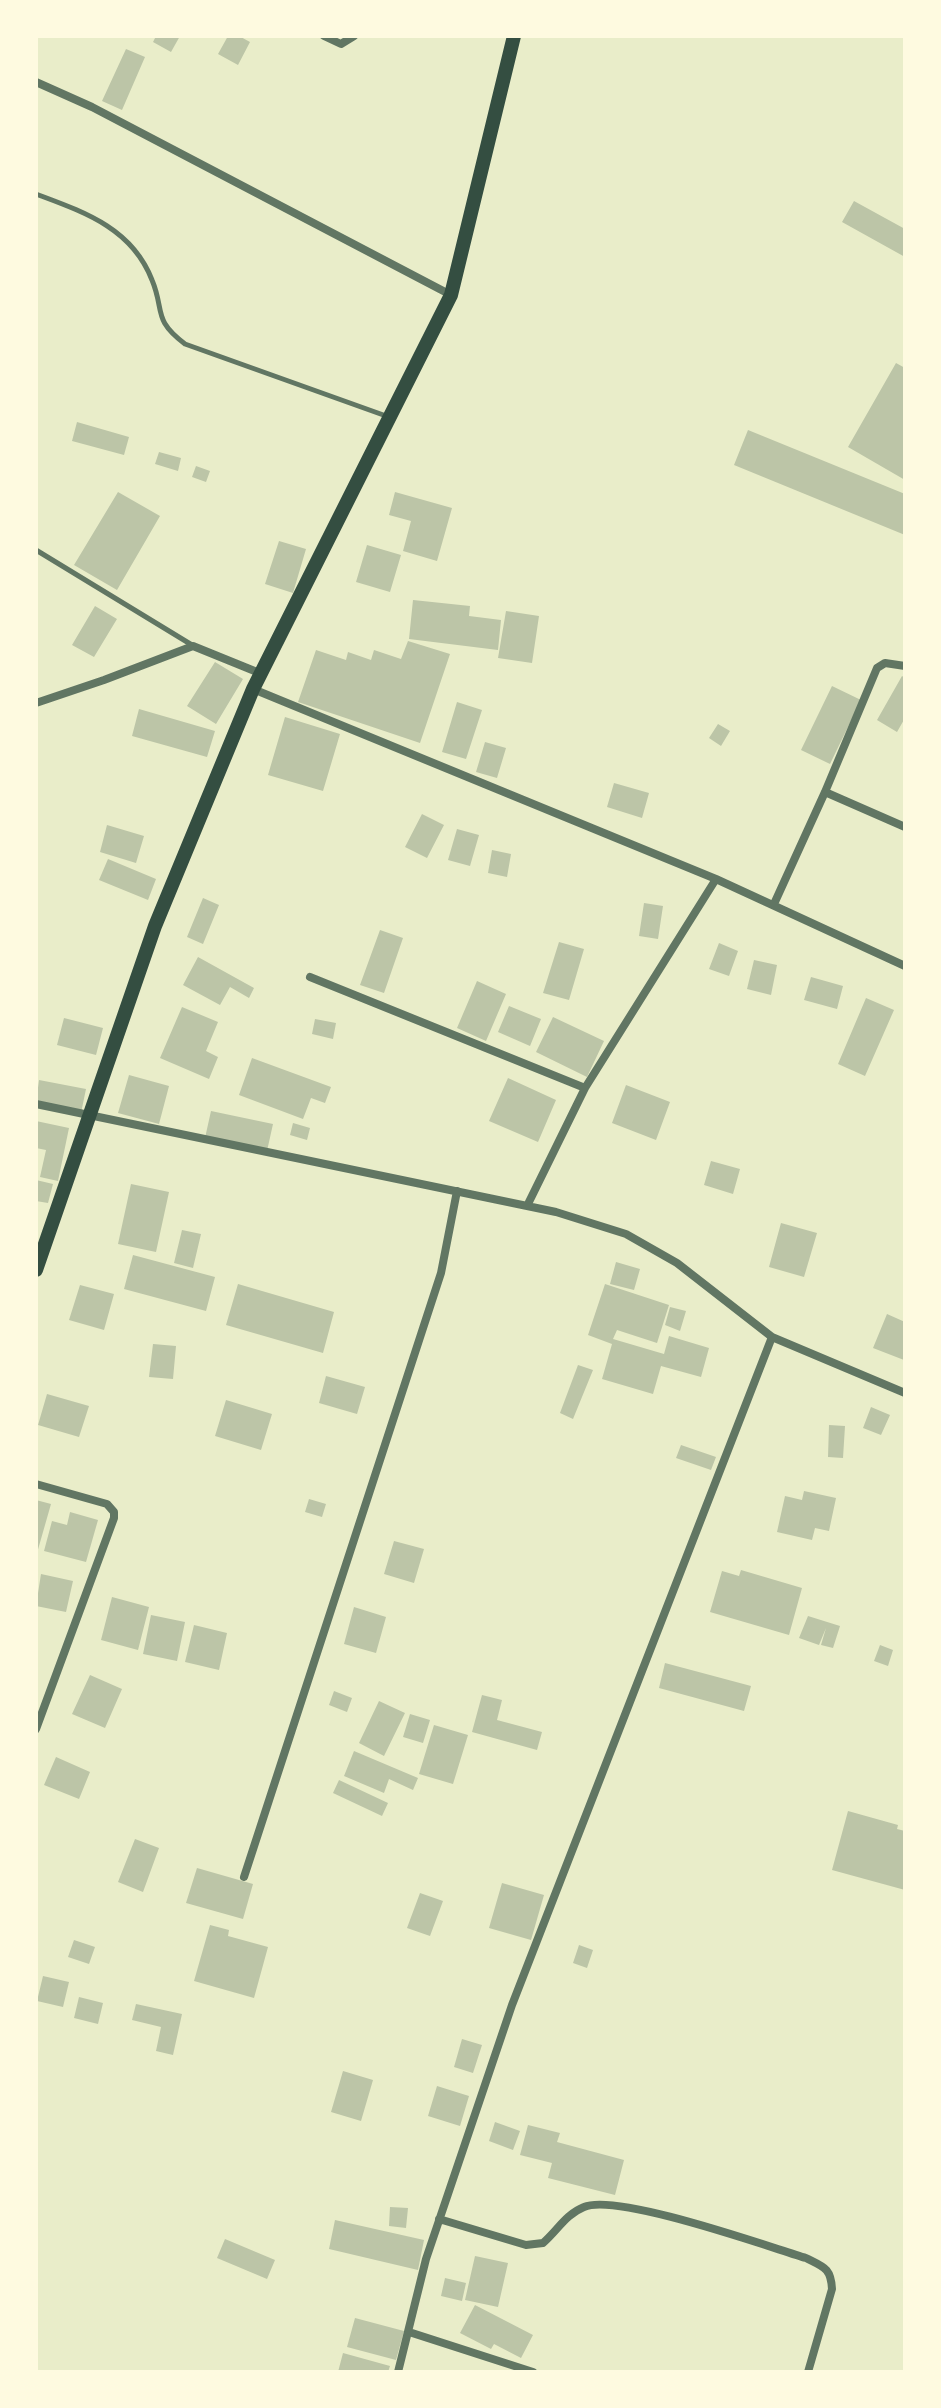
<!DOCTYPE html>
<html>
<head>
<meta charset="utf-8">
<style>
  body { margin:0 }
  #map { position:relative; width:941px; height:2408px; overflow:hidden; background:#e9edc9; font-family:Cabin,sans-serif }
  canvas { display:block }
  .frame { position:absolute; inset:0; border:38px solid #fefae0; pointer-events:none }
</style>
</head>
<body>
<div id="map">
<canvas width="941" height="2408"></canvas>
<div class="frame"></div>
</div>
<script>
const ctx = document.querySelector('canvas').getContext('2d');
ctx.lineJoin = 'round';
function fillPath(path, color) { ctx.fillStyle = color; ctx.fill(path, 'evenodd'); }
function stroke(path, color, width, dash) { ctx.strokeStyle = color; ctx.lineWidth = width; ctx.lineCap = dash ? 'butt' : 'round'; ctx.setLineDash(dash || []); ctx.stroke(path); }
fillPath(new Path2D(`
  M156 36H180L171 52 153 42Z
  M228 36H239L250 42 238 65 218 54Z
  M126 49 145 57 122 110 102 101Z
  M854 201 905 229V257L842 222Z
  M896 363 905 368V480L848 447Z
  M77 422 129 437 124 455 72 441Z
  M748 430 905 494V535L734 465Z
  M159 452 181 458 178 471 155 464Z
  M196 466 210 471 206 482 192 477Z
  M118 492 160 516 117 590 74 565Z
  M395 492 452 508 437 561 403 551 411 521 389 515Z
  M279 541 306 549 293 593 265 584Z
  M367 545 401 555 390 592 356 582Z
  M413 600 470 606 469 616 501 620 498 650 409 639Z
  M95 606 117 619 94 657 72 645Z
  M506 611 539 616 532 663 498 658Z
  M408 641 450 654 420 743 298 702 316 650 346 660 348 652 371 660 374 650 401 659Z
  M215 662 243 679 216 724 187 706Z
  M902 676 905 678V718L897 732 877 720Z
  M832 686 861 700 830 764 801 750Z
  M457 702 482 710 466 759 442 752Z
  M139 709 215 731 207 757 132 736Z
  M285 717 340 734 323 791 268 775Z
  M718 724 730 731 721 746 709 738Z
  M485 742 506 748 497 778 476 772Z
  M614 783 649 793 642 818 607 807Z
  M422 814 444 825 427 858 405 847Z
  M107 825 144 836 136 863 100 852Z
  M457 829 479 835 470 866 448 860Z
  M492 850 511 854 507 877 488 873Z
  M108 859 156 879 148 900 99 880Z
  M203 898 219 905 203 944 187 937Z
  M644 903 663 906 658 939 639 936Z
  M380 930 403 938 384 993 360 985Z
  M559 942 584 949 569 1000 543 993Z
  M719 943 738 951 729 976 709 969Z
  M198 957 254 988 249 998 230 987 220 1005 183 985Z
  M754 960 777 965 771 995 747 989Z
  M811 977 843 986 837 1009 804 1000Z
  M477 981 506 994 486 1041 457 1028Z
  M866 998 894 1010 865 1076 838 1064Z
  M509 1006 541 1019 530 1046 498 1032Z
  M182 1007 218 1022 206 1051 218 1057 209 1079 160 1058Z
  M553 1017 604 1041 587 1077 536 1052Z
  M64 1018 103 1028 96 1055 57 1045Z
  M315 1019 336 1023 333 1039 312 1034Z
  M252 1058 331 1087 325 1103 311 1098 303 1119 239 1095Z
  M129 1075 169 1086 159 1124 118 1113Z
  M508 1078 556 1100 538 1142 489 1121Z
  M39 1080 86 1089 81 1113 36 1103Z
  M626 1085 670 1102 656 1140 612 1123Z
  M211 1111 273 1124 267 1151 205 1138Z
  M36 1121 69 1128 58 1181 40 1177 46 1150 36 1148Z
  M293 1123 310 1128 307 1140 290 1135Z
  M711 1161 740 1169 733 1194 704 1185Z
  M36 1180 53 1184 48 1203 36 1201Z
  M131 1184 169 1192 156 1252 118 1244Z
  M781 1223 817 1233 804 1277 769 1267Z
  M182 1230 201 1234 193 1268 174 1263Z
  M133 1255 215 1277 206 1311 124 1289Z
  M616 1262 640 1269 634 1290 610 1284Z
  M238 1284 334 1312 323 1353 226 1325Z
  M605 1284 669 1305 657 1343 617 1330 613 1339 664 1354 669 1336 709 1348 701 1377 661 1366 653 1394 602 1379 612 1344 588 1335Z
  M80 1285 114 1294 104 1330 69 1320Z
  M670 1307 686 1311 680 1331 665 1325Z
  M887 1314 905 1322 904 1360 873 1348Z
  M153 1344 176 1346 173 1379 149 1377Z
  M578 1365 593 1370 573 1419 560 1413Z
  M326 1376 365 1387 357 1414 319 1403Z
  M47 1394 89 1406 79 1437 38 1425Z
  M226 1400 272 1414 261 1450 215 1436Z
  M871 1407 890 1415 881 1435 863 1428Z
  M829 1425 845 1426 843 1458 828 1457Z
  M681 1445 716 1457 711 1470 676 1458Z
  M804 1491 836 1498 829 1531 815 1528 812 1540 777 1532 785 1496 802 1500Z
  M309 1499 326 1504 322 1517 305 1512Z
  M36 1500 51 1504 37 1553H36Z
  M70 1512 98 1520 86 1562 44 1551 52 1521 67 1525Z
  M394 1541 424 1549 414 1583 384 1574Z
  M741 1570 802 1588 789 1635 710 1612 722 1571 739 1576Z
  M41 1574 73 1581 66 1612 36 1606Z
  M112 1597 149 1607 138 1650 101 1640Z
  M354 1607 386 1617 376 1653 344 1644Z
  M151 1615 185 1622 177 1661 143 1654Z
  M808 1616 840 1626 833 1648 821 1645 826 1628 819 1645 799 1638Z
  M194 1625 227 1633 219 1670 185 1662Z
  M880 1645 893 1650 888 1666 874 1661Z
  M665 1663 751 1686 744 1711 659 1688Z
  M90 1675 122 1689 105 1728 72 1714Z
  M334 1691 352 1698 347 1712 329 1705Z
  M482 1695 502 1700 497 1720 542 1732 537 1750 472 1732Z
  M379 1701 405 1713 384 1756 359 1743Z
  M410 1714 430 1720 423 1743 403 1737Z
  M434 1725 468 1735 453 1784 419 1774Z
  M354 1751 418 1778 413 1790 389 1779 384 1793 344 1776Z
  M56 1757 90 1772 79 1799 44 1785Z
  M339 1780 388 1803 382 1816 333 1793Z
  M848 1811 898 1825 897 1829 905 1831V1890L832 1870Z
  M135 1839 159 1848 143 1892 118 1882Z
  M197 1868 253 1884 243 1919 186 1903Z
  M502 1883 544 1895 531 1940 489 1928Z
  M420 1893 443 1901 430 1936 407 1928Z
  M210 1925 229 1930 228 1936 268 1947 254 1998 194 1981Z
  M74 1940 95 1947 89 1964 68 1957Z
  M579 1945 593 1950 587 1968 573 1963Z
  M43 1976 69 1982 63 2007 37 2001Z
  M79 1997 103 2003 98 2024 74 2018Z
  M136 2004 182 2014 173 2055 156 2051 161 2027 132 2020Z
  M462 2039 482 2045 473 2073 454 2067Z
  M343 2071 373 2080 361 2121 331 2112Z
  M437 2086 469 2096 460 2126 428 2116Z
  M495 2122 520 2131 513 2150 489 2141Z
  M528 2125 560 2133 557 2142 624 2160 615 2195 548 2178 552 2163 520 2155Z
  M390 2207 408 2208 406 2228 389 2226Z
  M335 2220 424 2240 418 2270 329 2249Z
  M225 2239 275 2260 267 2279 217 2258Z
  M475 2256 508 2263 498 2307 465 2300Z
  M445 2278 466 2283 462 2301 441 2296Z
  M475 2305 533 2335 521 2358 494 2344 491 2349 460 2333Z
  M355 2318 404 2331 396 2360 347 2347Z
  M343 2353 390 2366 388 2372H338Z`), '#bcc5a7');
stroke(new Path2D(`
  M36 194C84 212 132 228 152 280 165 311 152 319 185 344L389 417
  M36 550 192 645`), '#617663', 5);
stroke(new Path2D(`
  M324 36 341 44 354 36
  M36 82 92 107 451 295
  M253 689 716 879 905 966
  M36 703 104 680 193 646 262 674
  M825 792 905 827
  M774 904 825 792 877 668 885 663 905 666
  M310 977 585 1088 527 1206
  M585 1088 716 879
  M36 1104 556 1212 626 1234 677 1263 772 1337 905 1393
  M36 1484 107 1504 114 1512V1518L36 1729
  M244 1877 441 1273 457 1191
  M439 2219 526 2245 543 2243C557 2231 566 2214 584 2207 617 2193 766 2246 806 2258 824 2267 831 2268 832 2289L808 2372
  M409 2332 533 2372
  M398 2372 426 2259 512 2005 772 1337`), '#617663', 8);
stroke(new Path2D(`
  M36 1270 155 926 253 689 451 295 514 36`), '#344e41', 14);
</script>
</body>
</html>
